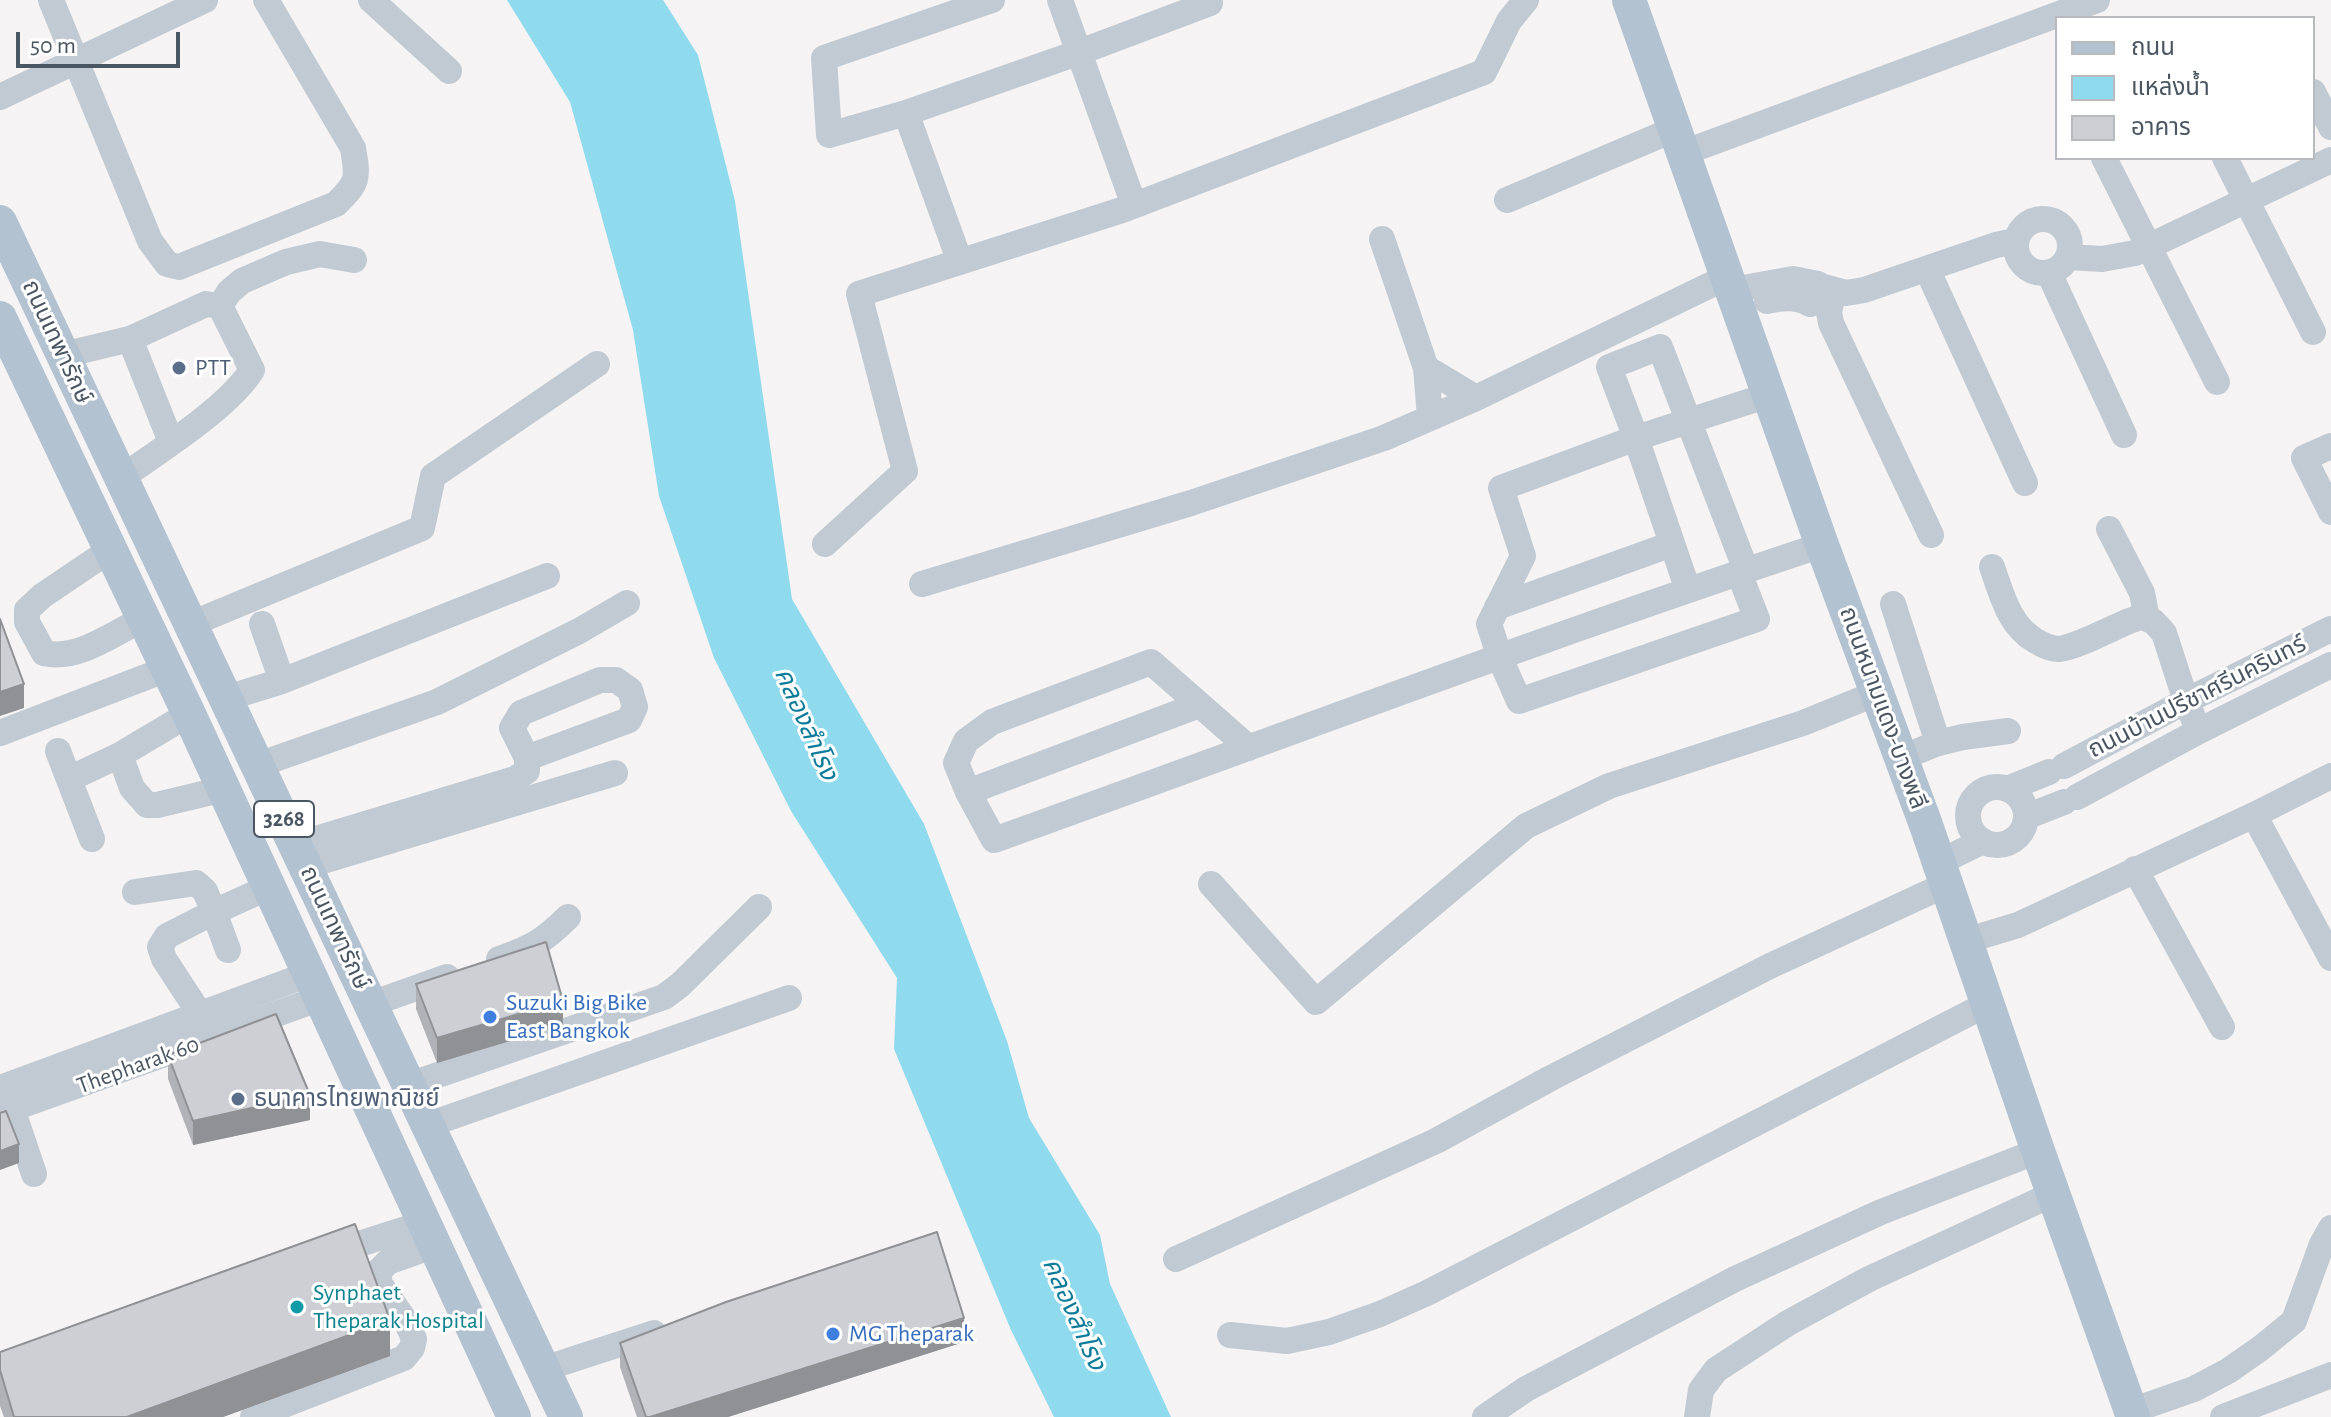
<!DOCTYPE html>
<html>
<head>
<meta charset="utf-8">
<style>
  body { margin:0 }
  #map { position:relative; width:2331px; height:1417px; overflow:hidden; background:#f5f3f3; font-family:"Alegreya Sans","Noto Sans Thai",sans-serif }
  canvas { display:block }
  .legend { position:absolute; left:2055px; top:16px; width:260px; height:144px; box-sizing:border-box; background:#fff; border:2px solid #b7bbc0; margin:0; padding:10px 14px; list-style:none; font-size:24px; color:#4a5661 }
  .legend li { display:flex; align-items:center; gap:16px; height:40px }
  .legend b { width:40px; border:2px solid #b7bbc0 }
  .scale { position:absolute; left:16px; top:32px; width:164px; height:36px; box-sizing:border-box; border:4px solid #4a5661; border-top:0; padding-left:10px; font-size:24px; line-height:28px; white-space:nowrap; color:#4a5661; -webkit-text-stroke:6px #fff; paint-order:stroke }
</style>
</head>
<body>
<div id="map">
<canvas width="2331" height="1417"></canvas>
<ul class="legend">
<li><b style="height:10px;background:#b3c2d1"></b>ถนน</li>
<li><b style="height:22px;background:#90daee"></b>แหล่งน้ำ</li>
<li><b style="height:22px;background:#cdcfd5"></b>อาคาร</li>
</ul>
<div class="scale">50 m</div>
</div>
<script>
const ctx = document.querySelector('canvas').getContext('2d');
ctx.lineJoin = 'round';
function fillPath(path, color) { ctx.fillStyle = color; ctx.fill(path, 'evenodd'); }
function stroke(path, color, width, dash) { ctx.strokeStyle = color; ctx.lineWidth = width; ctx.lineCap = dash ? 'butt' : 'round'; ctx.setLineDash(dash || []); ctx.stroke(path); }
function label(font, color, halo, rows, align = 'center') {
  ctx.font = font + ' "Alegreya Sans","Noto Sans Thai",sans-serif'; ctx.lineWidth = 6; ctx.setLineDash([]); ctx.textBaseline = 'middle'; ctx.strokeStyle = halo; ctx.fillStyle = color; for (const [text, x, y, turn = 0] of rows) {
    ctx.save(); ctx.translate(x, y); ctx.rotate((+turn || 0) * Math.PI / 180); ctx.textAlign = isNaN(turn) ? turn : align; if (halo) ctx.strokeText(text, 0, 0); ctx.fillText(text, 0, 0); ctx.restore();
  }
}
fillPath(new Path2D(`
  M507 0H663L698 55 735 201 792 599 924 824 1007 1041 1029 1118 1100 1235 1110 1284 1171 1417H1054L1011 1330 894 1049 897 978 791 811 714 658 659 496 633 330 570 102Z`), '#90daee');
stroke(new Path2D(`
  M51 0 150 241 167 264 179 267 336 204C359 182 358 178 353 148L266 0
  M371 0 449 71
  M1060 0 1134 205
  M2313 92 2331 127
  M0 97 205 0
  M906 113 1080 52 1210 3
  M1683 153 2097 0
  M2104 158 2217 382
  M2225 158 2313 332
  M1507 200 1675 129
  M2016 246a27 27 0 1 1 54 0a27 27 0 1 1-54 0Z
  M1382 239 1426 368 1430 417
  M2069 257 2102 259 2135 253 2331 160
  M960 262 906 113 829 135 824 58 992 0
  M1927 269 2025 483
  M2049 273 2124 435
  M1824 287 1846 293 1864 290 1996 245 2015 241
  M1732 290 1793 279 1818 284
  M1834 290 1829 312 1831 323 1931 535
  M1767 301C1783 298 1795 296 1810 304
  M220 306 229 292 242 281 286 262 320 254 354 260
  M130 339 171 442
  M63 355 130 339 206 304 220 306 252 370C228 408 159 451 121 478
  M1426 368 1476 398
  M2331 446 2304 458 2331 512
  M2109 529 2142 593 2147 619
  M825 544 905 471 859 294 1122 210 1484 72 1509 21 1526 0
  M110 550 42 596 27 610V622L44 653C78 661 114 633 143 619
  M1992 567C2002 595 2009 626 2036 641 2042 645 2052 649 2059 649 2077 647 2112 628 2129 621L2141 617 2153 621 2164 633 2186 701 2199 731
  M1739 573 1757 619 1519 701 1500 658 1489 624 1523 556 1501 488 1636 438 1769 395
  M922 584 1191 503 1384 438 1476 398 1727 277
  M1688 590 1636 438 1609 367 1660 347 1746 570
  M1893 604 1938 743
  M1497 607 1672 544
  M191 624 422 528 433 476 597 364
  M282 681 547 576
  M227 698 282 681 262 624
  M189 714 120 755 132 788 147 805H157L224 789
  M0 733 167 669
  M1249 748 1151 662 992 722 966 741 956 763 968 792 994 840C1270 741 1544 637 1822 545
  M58 751 92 839
  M1901 758 1938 743 1963 737 2008 731
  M258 765 437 702 579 631 627 603
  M2064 766 2186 701 2331 629
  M69 779 120 755
  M1968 816a29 29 0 1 1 58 0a29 29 0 1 1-58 0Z
  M2007 789 2049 772
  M968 792 1199 705
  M2077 797 2199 731 2331 665
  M2254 815 2331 958
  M2026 817 2064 802
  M296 845 515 779 527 771V758L512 728 521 713 600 680H616L630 690 635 707 629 720 527 758
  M1938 863 1983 841
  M306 866 615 773
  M2135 869 2222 1027
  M1211 884 1316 1002 1526 826 1609 786 1803 723 1877 693
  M135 892 196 883 205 891 214 912 269 887
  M1965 941 2018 925 2254 815 2331 776
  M499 959C531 948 544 941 568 917
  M371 1004 447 977
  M200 1014 164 959 160 947 167 936 214 912 228 950
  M409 1085 664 997 680 985 759 907
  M0 1088 309 974
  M7 1094 34 1174
  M0 1113 321 998
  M428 1125 789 998
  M328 1254 425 1223
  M1176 1259 1436 1141 1551 1078 1770 966 1945 885
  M1230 1335 1287 1341 1329 1332 1380 1314 1427 1293 1987 1004
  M543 1369 654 1333
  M2131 1411 2194 1389 2228 1371 2261 1348 2294 1321 2322 1244 2331 1228
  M253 1417 404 1358 412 1348 414 1339 408 1325 379 1283V1271L388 1262 435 1245
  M1485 1417 1526 1389 1735 1279 1881 1212 2038 1151
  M1697 1417 1701 1390 1716 1370 1788 1323 1869 1279 2053 1194
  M2223 1417 2331 1375`), '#c1cad2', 26);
stroke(new Path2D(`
  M1629 0 1822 545 1926 825 2038 1151 2133 1417
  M0 222 566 1417
  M0 318 189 714 514 1417`), '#b3c2d1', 34);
fillPath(new Path2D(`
  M416 984 563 1025 437 1063 416 1009Z
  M168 1055 310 1120 193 1145 168 1079Z
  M964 1342 728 1417H637L620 1367V1343Z
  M0 1352 390 1356 223 1417H4L0 1406Z`), '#b0b2b7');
fillPath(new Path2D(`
  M24 684V708L0 716V692Z
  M563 1001V1025L437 1063V1038Z
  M310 1095V1120L193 1145V1121Z
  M19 1144V1163L0 1170V1151Z
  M964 1318V1342L728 1417H650Z
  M390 1320V1356L223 1417H127Z`), '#909195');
const building = new Path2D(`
  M0 619 24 684 0 692Z
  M546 942 563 1001 437 1038 416 984Z
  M276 1014 310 1095 193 1121 168 1055Z
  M6 1111 19 1144 0 1151V1113Z
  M355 1224 390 1320 127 1417H14L0 1370V1352Z
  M937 1232 964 1318 650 1417H646L620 1343 726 1302Z`);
fillPath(building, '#cdcfd5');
stroke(building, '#909195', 2);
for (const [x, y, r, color] of [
  [179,368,8,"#5c6f8a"],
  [490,1017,8,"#3f7fe0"],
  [238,1099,8,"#5c6f8a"],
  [297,1307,8,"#0f9aa8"],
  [833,1334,8,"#3f7fe0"]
]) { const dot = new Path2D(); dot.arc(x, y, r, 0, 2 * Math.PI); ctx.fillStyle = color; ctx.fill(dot); stroke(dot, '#fff', 3); }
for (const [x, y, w] of [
  [284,819,60]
]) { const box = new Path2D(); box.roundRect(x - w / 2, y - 18, w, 36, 6); ctx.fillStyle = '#fff'; ctx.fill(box); stroke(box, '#4a5661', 2); }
label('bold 22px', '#4a5661', null, [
  ["3268",284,819]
]);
label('24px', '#4a5661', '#fff', [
  ["ถนนเทพารักษ์",57,342,65],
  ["ถนนบ้านปรีชาศรีนครินทร์",2197,697,-27],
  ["ถนนหนามแดง-บางพลี",1883,708,70],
  ["ถนนเทพารักษ์",335,928,65],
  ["Thepharak 60",138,1065,-20]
]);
label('24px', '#4e5e75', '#fff', [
  ["PTT",195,368],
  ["ธนาคารไทยพาณิชย์",254,1099]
], 'left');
label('24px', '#366cbe', '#fff', [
  ["Suzuki Big Bike",506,1003],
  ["East Bangkok",506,1031],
  ["MG Theparak",849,1334]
], 'left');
label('24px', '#0d838f', '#fff', [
  ["Synphaet",313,1293],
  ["Theparak Hospital",313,1321]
], 'left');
label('italic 26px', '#0c7c9b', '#fff', [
  ["คลองสำโรง",806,724,66],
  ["คลองสำโรง",1074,1314,66]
]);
</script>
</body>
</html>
